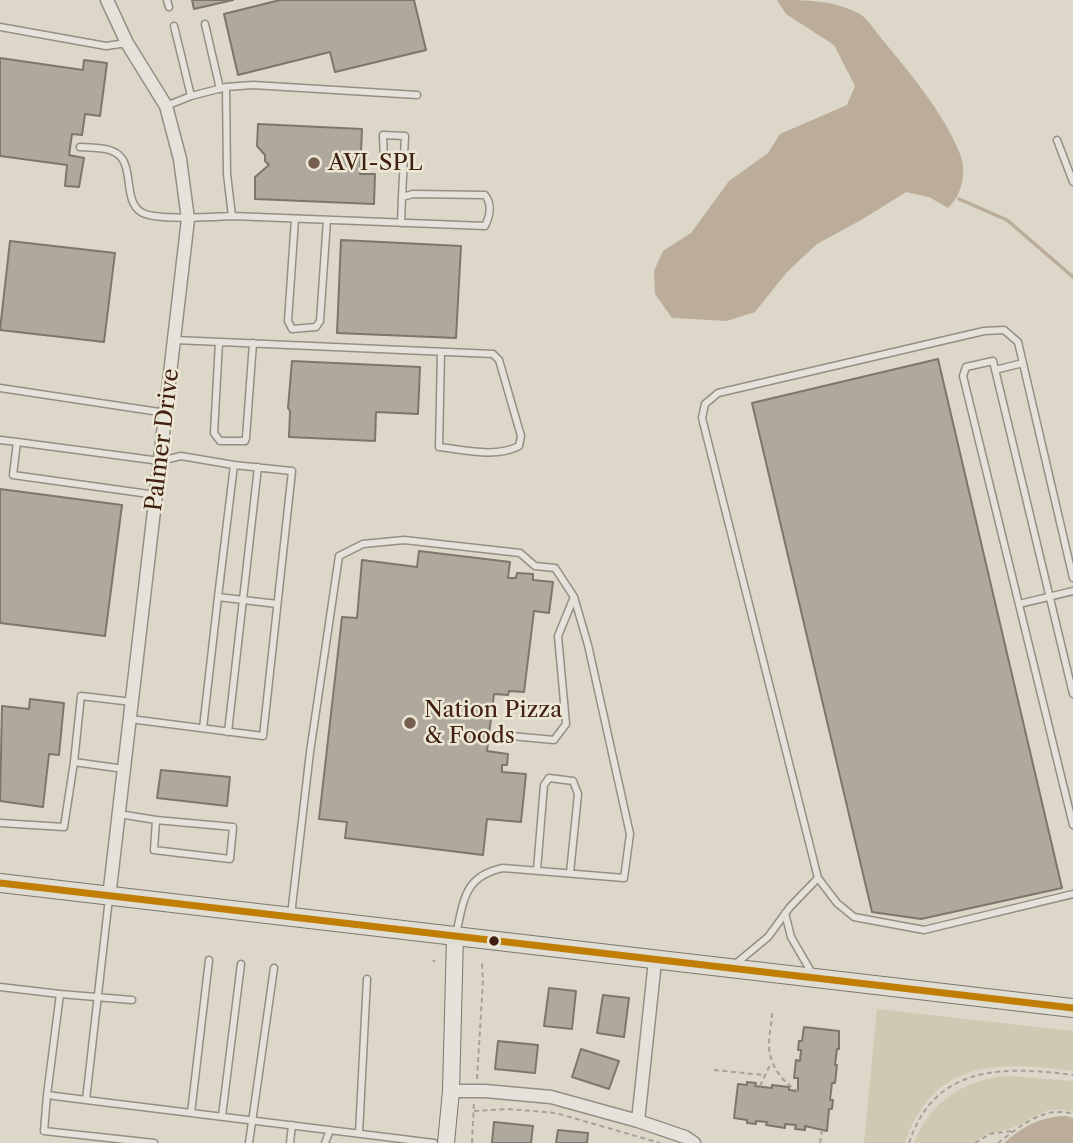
<!DOCTYPE html>
<html>
<head>
<meta charset="utf-8">
<style>
  body { margin:0 }
  canvas { display:block; background:#dcd7c8 }
</style>
</head>
<body>
<canvas width="1073" height="1143"></canvas>
<script>
const ctx = document.querySelector('canvas').getContext('2d');
ctx.lineJoin = 'round';
function fillPath(path, color) { ctx.fillStyle = color; ctx.fill(path, 'evenodd'); }
function stroke(path, color, width, dash) { ctx.strokeStyle = color; ctx.lineWidth = width; ctx.lineCap = dash ? 'butt' : 'round'; ctx.setLineDash(dash || []); ctx.stroke(path); }
function label(font, color, halo, rows, align = 'center') {
  ctx.font = font + ' "Libre Caslon Text",serif'; ctx.lineWidth = 5; ctx.setLineDash([]); ctx.textBaseline = 'middle'; ctx.strokeStyle = halo; ctx.fillStyle = color; for (const [text, x, y, turn = 0] of rows) {
    ctx.save(); ctx.translate(x, y); ctx.rotate((+turn || 0) * Math.PI / 180); ctx.textAlign = isNaN(turn) ? turn : align; if (halo) ctx.strokeText(text, 0, 0); ctx.fillText(text, 0, 0); ctx.restore();
  }
}
fillPath(new Path2D(`
  M877 1009 1073 1031V1071C997 1061 934 1059 905 1143H864Z
  M1010 1076 1073 1081V1112C1042 1103 1035 1121 1009 1129 995 1133 984 1133 973 1143H914C930 1101 966 1078 1010 1076Z`), '#d1c8b3');
fillPath(new Path2D(`
  M777 0C807 0 834 0 860 14 868 19 875 31 881 38 909 72 944 113 960 154 967 173 962 195 948 208L929 197 906 192 863 219 817 244 787 272 755 312 727 321 672 318 655 294 654 271 663 251 691 233 729 181 768 153 780 134 847 105 855 86 834 45 786 14Z
  M1066 1116 1073 1118V1143H1004C1024 1126 1039 1117 1066 1116Z`), '#bbad99');
stroke(new Path2D(`
  M959 199 1007 220 1073 277`), '#bbad99', 3.5);
const building = new Path2D(`
  M192 0H233L194 9Z
  M280 0H414L426 50 335 72 330 52 238 75 224 14Z
  M0 58 83 70 84 60 107 63 100 116 85 114 82 135 72 134 69 155 84 158 79 187 65 186 67 165 0 156Z
  M258 124 362 129 360 174H375L374 204 255 199V177L269 165 265 161V155L257 146Z
  M341 240 461 246 456 338 337 333Z
  M10 241 115 253 104 342 0 330Z
  M938 359 1062 888 921 919 872 912 752 403Z
  M292 361 420 367 418 414 376 412 375 441 289 437 290 411 288 408Z
  M0 489 122 505 105 636 0 623Z
  M419 551 510 562 508 578H516L517 573 533 574V580L553 582 549 613 534 611 524 692 509 691 508 695 494 694 487 751 508 754 507 765H502V772L526 774 521 822 487 819 483 855 345 838 347 822 319 819 342 617 357 618 362 560 417 567Z
  M30 699 64 703 59 755 49 754 43 807 0 801 2 706 29 709Z
  M161 770 230 777 227 806 157 798Z
  M549 988 576 991 572 1029 544 1026Z
  M603 995 629 998 624 1037 597 1033Z
  M804 1027 839 1031V1049H837L835 1065H837L835 1083H832L830 1100H833L832 1109H829L827 1131 805 1126V1130L795 1129 796 1125 785 1124V1128L766 1125 767 1122 756 1121V1124L747 1123V1120L734 1118 738 1084 747 1085V1082L756 1083 755 1086 772 1088V1085L789 1087V1090L798 1091V1078H794L796 1060 800 1061 801 1050H798L799 1041H802Z
  M498 1041 538 1045 535 1073 495 1069Z
  M581 1049 619 1061 609 1089 572 1077Z
  M494 1122 533 1126 531 1143H492Z
  M558 1130 588 1133 587 1143H556Z`);
fillPath(building, '#aea89d');
stroke(building, '#7e766c', 2);
const service = new Path2D(`
  M167 0 169 7
  M205 24 220 89
  M174 26 191 96
  M0 27 106 46 127 43
  M226 87 253 85 417 95
  M1057 140 1073 182
  M80 147C90 148 103 147 112 151 137 160 121 199 141 212 155 221 213 217 232 216L227 174 226 87 191 96 166 106
  M402 197 405 136 383 135 384 160H404
  M232 216 485 226C490 216 492 204 485 195L413 194 402 197 401 223
  M295 219 288 321 292 329 316 327 320 321 327 220
  M175 340 493 354 499 360 521 436 519 446C496 458 465 450 439 447L441 352
  M219 342 214 433 220 441H245L246 438 253 343
  M995 370 1023 363
  M0 388 166 413
  M0 440 17 442 13 475 156 495
  M17 442 160 461 181 456 234 465 292 471 263 736 130 719
  M234 465 218 597 277 604
  M1073 578 1018 342 1004 330 984 331 718 393 705 404 702 418 818 878 837 903 854 917 924 930 1073 894
  M1019 604 1073 591
  M1073 694 993 361 966 367 963 376 1073 825
  M203 728 218 597
  M228 732 258 467
  M501 735 554 740 566 724 558 636 574 597
  M74 762 81 696 132 702
  M119 814 156 820 154 850 230 859 233 827 156 820
  M0 823 64 827 74 762 124 769
  M537 870 544 785 549 778 573 781 578 794 570 873
  M109 898 86 1100 434 1143
  M785 913 791 937 813 975
  M291 915 310 752 339 556 363 544 404 540 520 553 535 566 555 568 574 597 588 645 630 834 624 878 503 868C464 876 464 900 456 934
  M733 966 768 937 790 907 818 878
  M0 987 60 994
  M47 1095 44 1131 154 1143
  M86 1100 47 1095 60 994 132 1000
  M191 1113 209 960
  M222 1116 241 964
  M359 1133 367 979
  M249 1143 274 968
  M290 1143 292 1125
  M325 1143 330 1130`);
const minor = new Path2D(`
  M107 0 127 43 166 106 180 159 188 219 109 897
  M451 1091H485L551 1097 638 1121 685 1137 694 1143
  M638 1121 655 961`);
const secondary = new Path2D(`
  M446 1143 451 1091 455 937`);
const primary = new Path2D(`
  M0 883 1073 1008`);
stroke(service, '#968e84', 9);
stroke(minor, '#968e84', 15);
stroke(secondary, '#7e766c', 18);
stroke(primary, '#7e766c', 20);
stroke(new Path2D(`
  M433 960 435 962
  M772 1013C772 1023 769 1033 769 1043 768 1062 781 1082 798 1091
  M714 1070 763 1075
  M477 1079 483 981 482 964H480
  M760 1086 769 1067 773 1066
  M474 1111 508 1109 556 1113 660 1143
  M472 1143 474 1102
  M820 1143 822 1130
  M909 1143C935 1064 1004 1066 1073 1075
  M975 1143 990 1134 1011 1131
  M998 1143C1019 1127 1044 1105 1073 1114`), '#a7a19a', 2, [5, 3.5]);
stroke(service, '#e4e2da', 6);
stroke(minor, '#e4e2da', 12);
stroke(secondary, '#e4e2da', 16);
stroke(primary, '#dfddd4', 18);
stroke(new Path2D(`
  M0 883 1073 1008`), '#c07e05', 7);
for (const [x, y, r, color] of [
  [314,163,7,"#776052"],
  [410,723,7,"#776052"],
  [494,941,6,"#412012"]
]) { const dot = new Path2D(); dot.arc(x, y, r, 0, 2 * Math.PI); ctx.fillStyle = color; ctx.fill(dot); stroke(dot, '#ede8d6', 2.5); }
label('23px', '#412012', '#ede8d6', [
  ["AVI-SPL",328,163],
  ["Nation Pizza",424,710],
  ["& Foods",424,736]
], 'left');
label('23px', '#412012', '#ede8d6', [
  ["Palmer Drive",163,440,-83]
]);
</script>
</body>
</html>
